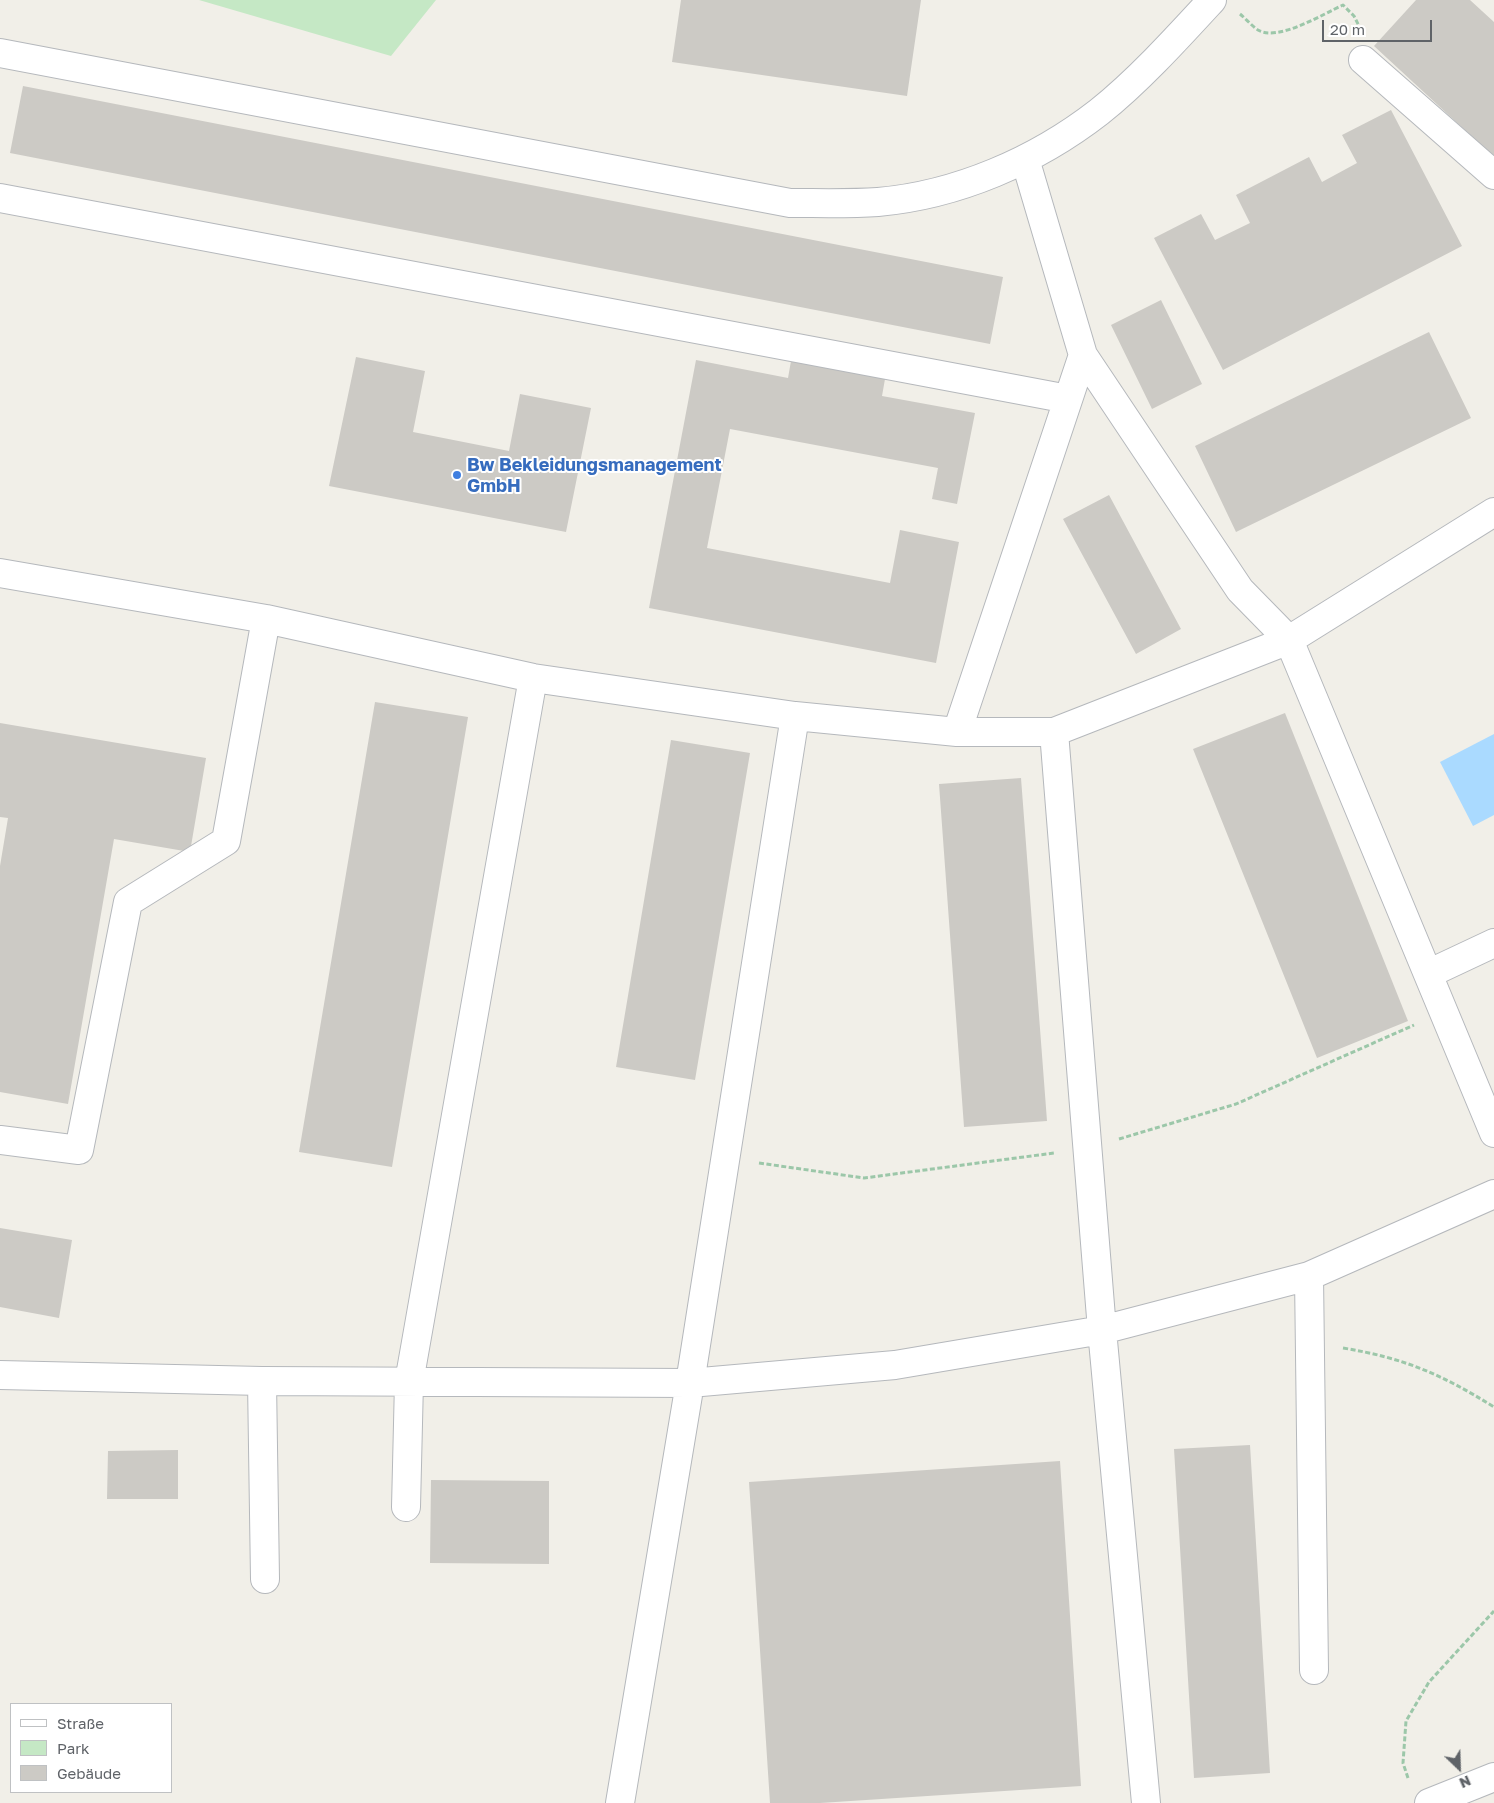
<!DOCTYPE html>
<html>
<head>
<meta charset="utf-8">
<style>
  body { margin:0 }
  #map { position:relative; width:1494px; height:1803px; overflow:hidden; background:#f1efe8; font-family:"Golos Text",sans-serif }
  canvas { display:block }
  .legend { position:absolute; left:10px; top:1703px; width:162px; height:90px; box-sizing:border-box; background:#fff; border:1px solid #bfc1c3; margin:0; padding:6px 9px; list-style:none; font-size:15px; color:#5f6368 }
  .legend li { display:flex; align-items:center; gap:10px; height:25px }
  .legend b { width:25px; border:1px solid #bfc1c3 }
  .north { position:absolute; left:1434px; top:1743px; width:50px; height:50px; -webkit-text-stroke:4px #fff; paint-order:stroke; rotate:156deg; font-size:14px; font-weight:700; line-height:20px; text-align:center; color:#5f6368 }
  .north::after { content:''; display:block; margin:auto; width:18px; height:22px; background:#5f6368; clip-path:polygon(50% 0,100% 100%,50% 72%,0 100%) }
  .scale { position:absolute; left:1322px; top:20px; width:110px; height:22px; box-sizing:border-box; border:2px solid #5f6368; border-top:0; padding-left:6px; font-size:15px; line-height:18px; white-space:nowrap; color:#5f6368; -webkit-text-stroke:4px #fff; paint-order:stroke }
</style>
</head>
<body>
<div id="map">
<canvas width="1494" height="1803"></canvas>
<ul class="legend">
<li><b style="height:6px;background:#fff"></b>Straße</li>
<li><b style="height:14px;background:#c5e8c5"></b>Park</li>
<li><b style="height:14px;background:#cccac5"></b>Gebäude</li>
</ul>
<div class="north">N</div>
<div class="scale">20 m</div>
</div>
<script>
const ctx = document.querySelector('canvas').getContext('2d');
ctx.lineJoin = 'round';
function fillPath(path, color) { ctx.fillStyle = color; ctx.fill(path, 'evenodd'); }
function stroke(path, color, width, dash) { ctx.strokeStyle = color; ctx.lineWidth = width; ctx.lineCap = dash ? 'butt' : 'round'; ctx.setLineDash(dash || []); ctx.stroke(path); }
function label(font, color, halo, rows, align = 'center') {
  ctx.font = font + ' "Golos Text",sans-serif'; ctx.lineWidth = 4; ctx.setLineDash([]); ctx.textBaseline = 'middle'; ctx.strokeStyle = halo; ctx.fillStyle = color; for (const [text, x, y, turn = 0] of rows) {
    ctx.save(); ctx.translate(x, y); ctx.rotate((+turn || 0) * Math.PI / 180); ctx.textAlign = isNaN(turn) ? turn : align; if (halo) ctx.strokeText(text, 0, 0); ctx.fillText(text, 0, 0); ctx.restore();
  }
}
fillPath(new Path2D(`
  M199 0H436L391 56Z`), '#c5e8c5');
fillPath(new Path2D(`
  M1494 734V815L1473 826 1440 762Z`), '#aadaff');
fillPath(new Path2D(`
  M681 0H921L907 96 672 62Z
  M1416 0H1470L1494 22V157L1374 46Z
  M23 86 1003 277 990 344 10 153Z
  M1391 110 1462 246 1223 370 1154 238 1201 214 1215 240 1250 223 1236 195 1309 157 1322 182 1357 163 1342 135Z
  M1161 300 1202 384 1152 409 1111 325Z
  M1429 332 1471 418 1236 532 1195 446Z
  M356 357 425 371 413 432 509 451 520 394 591 408 566 532 329 486Z
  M696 360 788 378 791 361 885 379 882 396 975 413 957 504 932 499 938 468 730 429 707 548 890 583 900 530 959 542 936 663 649 608Z
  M1109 495 1181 629 1136 654 1063 519Z
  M375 702 468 717 392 1167 299 1152Z
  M1285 713 1408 1021 1317 1058 1193 749Z
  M0 723 206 758 190 852 114 839 68 1104 0 1092V866L8 818 0 817Z
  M671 740 750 753 695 1080 616 1067Z
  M1021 778 1047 1121 964 1127 939 784Z
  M0 1228 72 1240 59 1318 0 1307Z
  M1250 1445 1270 1773 1194 1778 1174 1449Z
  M178 1450V1499H107L108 1451Z
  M1060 1461 1081 1786 820 1803H770L749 1482Z
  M431 1480 549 1481V1564L430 1563Z`), '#cccac5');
const minor = new Path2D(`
  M0 53 790 203C819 203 849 204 878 202 957 195 1036 161 1099 112 1138 81 1178 37 1212 0
  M1363 60 1494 175
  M1025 159 1083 355 1240 590 1289 640 1494 1133
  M0 198 1068 399
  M0 573 266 619 533 678 795 716 957 732H1054L1289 640 1494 512
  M957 732 1083 355
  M1054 732 1102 1330 1146 1803
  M1428 974 1494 943
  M0 1140 79 1150 128 902 226 841 266 619
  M1309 1276 1314 1670
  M0 1375 262 1381 690 1383 895 1365 1102 1330 1309 1276 1494 1194
  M262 1381 265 1579
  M406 1507 409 1382 533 678
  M620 1803 690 1383 795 716
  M1429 1803 1494 1777`);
stroke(minor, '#b5b8bc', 30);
stroke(new Path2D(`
  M1240 14C1246 19 1252 26 1258 30 1278 42 1323 14 1343 5L1354 16 1360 28
  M1119 1139 1236 1104 1414 1025
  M759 1163 864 1178 1054 1153
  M1343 1348C1404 1358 1441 1374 1494 1407
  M1408 1778 1403 1763 1406 1721 1429 1682 1494 1611`), '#9cc7a9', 3, [5, 2.5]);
stroke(minor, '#fff', 28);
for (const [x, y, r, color] of [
  [457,475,5,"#3f7fe0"]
]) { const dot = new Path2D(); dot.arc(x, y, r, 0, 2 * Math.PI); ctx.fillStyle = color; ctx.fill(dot); stroke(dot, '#fff', 2); }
label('bold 18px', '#366cbe', '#fff', [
  ["Bw Bekleidungsmanagement",467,465],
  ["GmbH",467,486]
], 'left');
</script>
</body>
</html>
